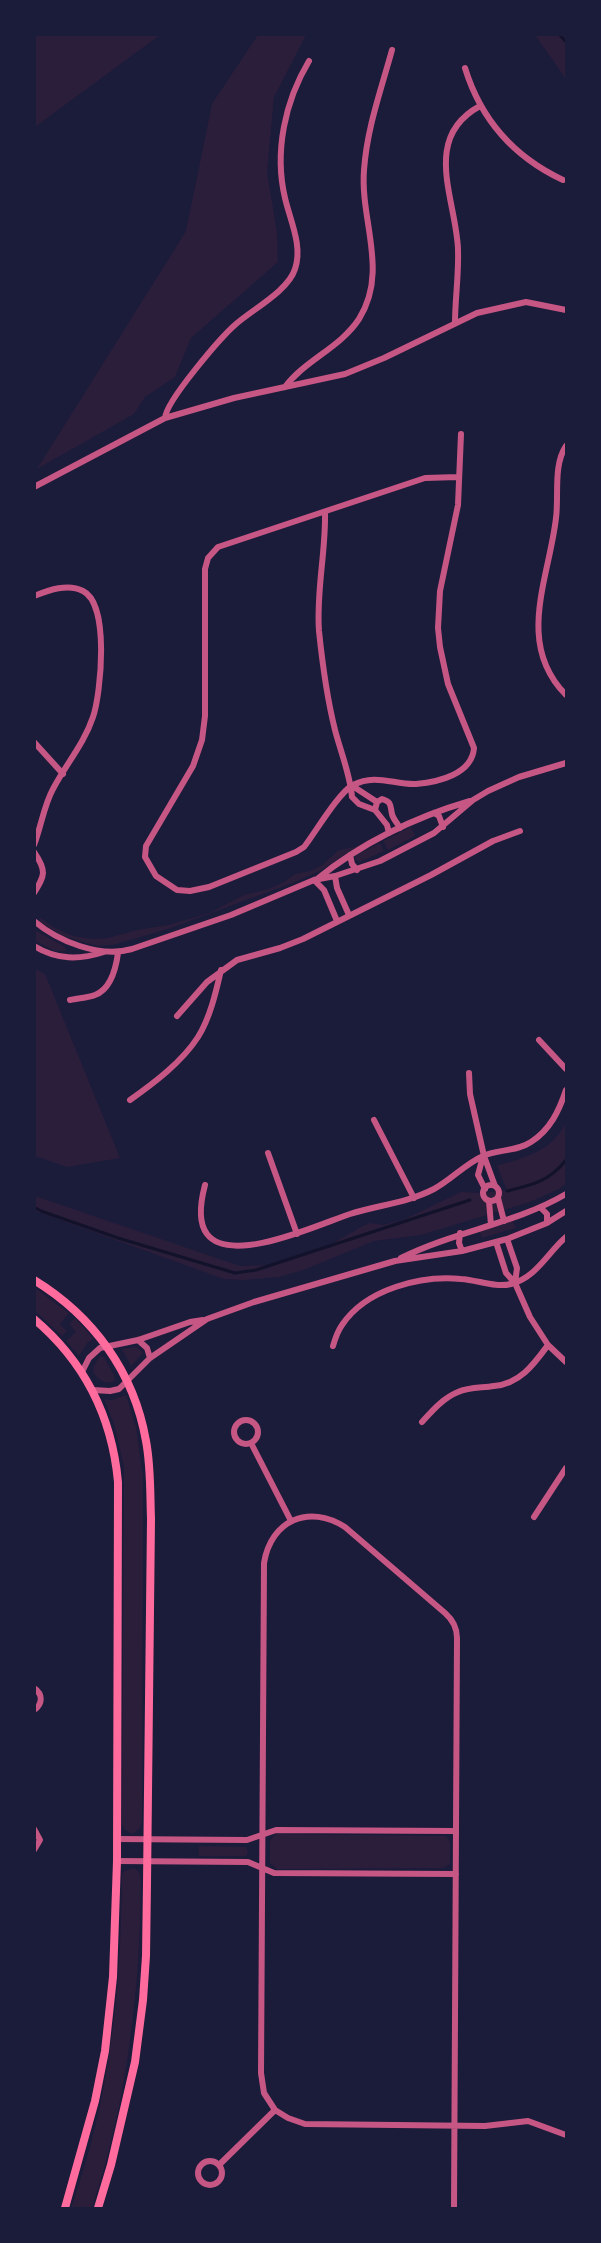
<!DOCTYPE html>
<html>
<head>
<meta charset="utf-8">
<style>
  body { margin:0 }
  #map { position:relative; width:601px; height:2243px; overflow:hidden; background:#1b1b3a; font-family:Mulish,sans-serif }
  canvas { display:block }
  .frame { position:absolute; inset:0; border:36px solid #1b1b3a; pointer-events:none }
</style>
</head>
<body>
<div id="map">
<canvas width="601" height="2243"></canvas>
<div class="frame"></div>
</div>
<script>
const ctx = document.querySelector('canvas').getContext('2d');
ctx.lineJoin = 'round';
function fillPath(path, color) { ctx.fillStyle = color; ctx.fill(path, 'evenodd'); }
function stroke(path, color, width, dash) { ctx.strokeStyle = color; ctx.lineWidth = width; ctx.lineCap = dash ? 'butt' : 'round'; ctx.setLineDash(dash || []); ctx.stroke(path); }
fillPath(new Path2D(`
  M35 34H160V35L35 127Z
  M258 35H306L274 97 267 172 277 232 278 262 191 338 175 377 145 397 134 414 37 469 186 231 212 104Z
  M535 35H566V79Z
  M411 827 415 836 388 850 383 841Z
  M376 836 377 838 350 851 320 871 295 882 168 929 113 945 98 946 82 942 61 935 39 921 41 918 53 927 73 936 94 939 108 938 137 930 169 925 209 913 244 895 269 889 286 881 295 874 310 871 322 865 339 850 355 847Z
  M380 843 384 851 360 862 355 859 356 855Z
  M35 930 65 947 66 951H55L35 941Z
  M35 969 45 974 120 1158 67 1167 35 1156Z
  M566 1122V1183L559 1189 530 1202 421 1235 374 1241 303 1270 279 1277 244 1280 224 1279 35 1211V1196L240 1266 271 1265 323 1249 361 1227 370 1223 383 1225 403 1220 461 1192 482 1193 507 1190 497 1166C526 1157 553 1151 566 1122Z
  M513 1221 516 1228 482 1238 479 1230Z
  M35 1288 69 1313 60 1324 67 1331 62 1336 35 1311Z
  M75 1318 94 1339 87 1343 79 1356 66 1341 76 1332 69 1324Z
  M137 1347 143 1353 131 1366 122 1349Z
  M100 1356 104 1357 114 1375 115 1381C106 1385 98 1380 93 1372L94 1366Z
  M126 1395 136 1427 143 1476 142 1820 140 1828 132 1834 125 1830 122 1824 124 1466 114 1424 104 1399 112 1400Z
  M275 1834 446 1836 450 1842V1864L443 1868 277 1869 270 1863V1841Z
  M199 1846 246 1847 248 1853 246 1856H199Z
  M134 1868 139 1872 141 1881C140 1993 127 2102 92 2208H71C110 2099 121 1990 122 1875L124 1871Z`), '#2a1e3b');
stroke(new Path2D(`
  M559 34 566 42
  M507 1191C532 1185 550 1181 566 1160
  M34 1207 41 1211 118 1238 235 1273 256 1270 470 1200`), '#12122b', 3);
stroke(new Path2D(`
  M465 68C481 120 514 157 563 180
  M455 323C455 299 459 274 458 249 456 199 421 138 480 106
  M285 387C305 360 340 348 359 319 389 271 360 221 364 170 367 128 381 90 392 50
  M165 418C166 401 221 337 236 324 253 309 288 291 295 269 303 246 290 220 285 198 274 152 285 101 309 61
  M566 446C553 465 559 496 556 518 549 579 515 643 566 695
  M458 477 425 478 218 547 208 558 205 569V716L202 740 193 766 146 846 145 857 156 876 177 890 190 891 209 887 296 852 304 847C315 833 339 792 353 785 376 773 394 785 416 784 439 782 472 774 474 748L448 684 440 647 438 628 440 591 458 505 461 434
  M34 487 165 418 234 398 345 374 384 358 477 313 526 302 566 310
  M325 512C326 552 316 591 319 631 322 660 328 702 335 730 341 753 350 774 352 797L359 804 375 810
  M34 596C49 590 68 583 83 591 110 604 101 693 93 717 84 744 66 764 53 789 44 805 41 827 34 845
  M34 742 63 774
  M351 785 377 802
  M434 813 439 816 443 827
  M389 833 387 825 375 810 377 802 382 799C392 802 390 805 392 814 393 819 398 824 400 828
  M34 852C47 871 45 875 34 893
  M350 855 352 864 357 870
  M335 876 337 888 349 915
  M317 879C362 843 415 817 470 801
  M314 880 324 890 337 921
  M34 921C59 942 100 958 132 949L231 915 314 880 335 876 380 861 434 833 473 800 488 791 519 777 566 763
  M34 946C57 960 79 960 104 952
  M70 1000C78 998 88 998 95 995 111 989 116 968 118 953
  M177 1016 207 982 237 960 280 948 303 939 431 875 493 841 520 831
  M539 1040 566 1069
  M469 1073 470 1094 484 1156 495 1186
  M130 1100C154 1083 182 1062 198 1037 210 1018 216 992 221 970
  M374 1120 414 1198
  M268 1153 297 1234
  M483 1156 478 1175 485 1189
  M205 1185C201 1200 197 1221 207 1234 231 1266 322 1223 350 1214 378 1205 407 1203 434 1189 451 1180 465 1164 483 1156 498 1149 516 1152 531 1142 550 1130 559 1111 566 1090
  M483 1193a8 8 0 1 1 16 0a8 8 0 1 1-16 0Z
  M498 1198 504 1221
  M489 1201 491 1225
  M541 1208 547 1214V1223
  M460 1233 459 1243 462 1251
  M507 1239 517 1268 515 1283
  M496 1242 506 1273 515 1283 530 1317 548 1345 566 1362
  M401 1258C455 1231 515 1224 566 1194
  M138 1340 147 1348 150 1358
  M333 1346C335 1339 337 1332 342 1325 366 1289 421 1275 461 1279 478 1280 495 1288 511 1284 537 1277 548 1252 566 1237
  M82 1372 89 1358 100 1348 138 1340 190 1322 203 1320
  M93 1390 110 1391 119 1389 150 1358 207 1319 254 1302 395 1261 462 1251 507 1239 547 1223 566 1211
  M234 1432a12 12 0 1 1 24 0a12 12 0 1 1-24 0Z
  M422 1422C432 1411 443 1398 458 1392 469 1387 482 1388 494 1386 520 1384 534 1364 548 1345
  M251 1443 291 1521
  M534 1517 566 1468
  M34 1688C43 1694 43 1704 34 1710
  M34 1829 40 1840 34 1850
  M117 1839 247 1840 276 1830 456 1831
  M117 1861 248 1862 274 1873 456 1874
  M198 2173a12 12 0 1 1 24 0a12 12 0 1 1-24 0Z
  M219 2165 275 2110
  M454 2208V2207C455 2017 456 1828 457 1638 457 1627 453 1620 445 1613L345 1527C309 1504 271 1520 264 1563L261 2073 264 2093 275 2110 288 2118 305 2124 485 2126 528 2121 566 2135`), '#c65784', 6);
stroke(new Path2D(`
  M34 1280C93 1316 134 1372 146 1441 151 1467 150 1493 151 1519L147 1883 146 1956 143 2000 135 2062 111 2165 98 2208
  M34 1319C85 1362 112 1417 118 1482L117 1861 113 1977 105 2051 95 2101 65 2208`), '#ff6b9d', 8);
</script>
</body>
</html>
